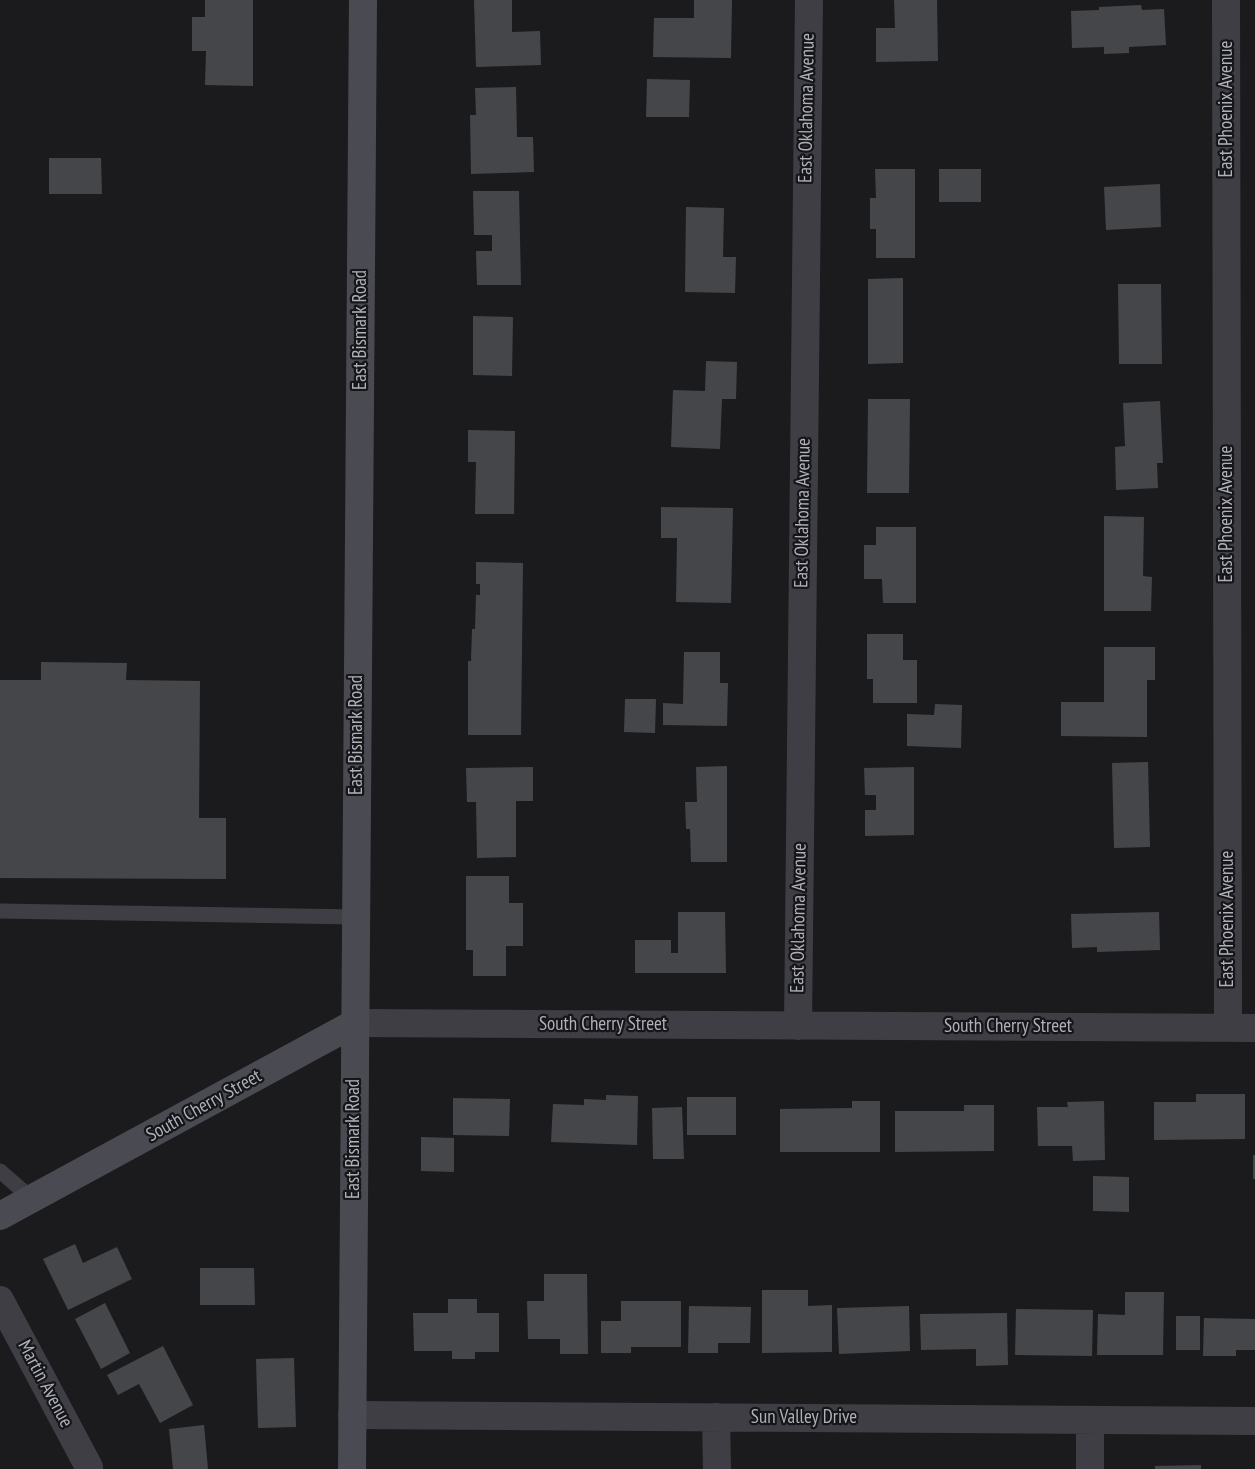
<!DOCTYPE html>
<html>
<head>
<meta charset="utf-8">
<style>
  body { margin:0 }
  canvas { display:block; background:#1b1b1d }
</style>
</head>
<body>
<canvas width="1255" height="1469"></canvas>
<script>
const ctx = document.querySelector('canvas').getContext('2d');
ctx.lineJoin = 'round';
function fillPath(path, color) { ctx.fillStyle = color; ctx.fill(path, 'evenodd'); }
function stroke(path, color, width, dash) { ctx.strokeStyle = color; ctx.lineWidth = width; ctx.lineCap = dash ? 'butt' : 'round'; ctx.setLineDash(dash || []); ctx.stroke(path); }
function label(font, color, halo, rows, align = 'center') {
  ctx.font = font + ' "PT Sans Narrow",sans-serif'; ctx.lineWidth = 4.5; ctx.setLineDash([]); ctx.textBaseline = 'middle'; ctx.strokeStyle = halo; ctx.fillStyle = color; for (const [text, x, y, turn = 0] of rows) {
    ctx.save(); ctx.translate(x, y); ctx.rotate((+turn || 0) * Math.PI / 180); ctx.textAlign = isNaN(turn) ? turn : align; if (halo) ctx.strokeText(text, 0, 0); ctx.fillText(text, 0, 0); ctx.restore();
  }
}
fillPath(new Path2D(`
  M205 0H253V86L205 85 206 51H192V17H205Z
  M474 0H512V32L540 31 541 65 476 67Z
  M694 0H732L731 58 653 57 654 18H694Z
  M894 0H937L938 61 876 62V28H895Z
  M1141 5 1142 10 1164 9 1166 45 1129 47V53L1104 54V47L1072 48 1071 11 1099 10V7Z
  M647 79 690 80 689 117H646Z
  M516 87 517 137H533L534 172 471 174 470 115H476L475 88Z
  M49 158H101L102 194H49Z
  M875 169H915V258H876V229H870V198H876Z
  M939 169H981V202H939Z
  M1160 184 1161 227 1106 230 1104 187Z
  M473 191H519L521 285H477L476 251H492V235H474Z
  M686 207 724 208 723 257H736L735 293 685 292Z
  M903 278V363L868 364V279Z
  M1118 284H1161L1162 364H1119Z
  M473 316 513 317 512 376 473 375Z
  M706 361 737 362 736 399H722L720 449 671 447 673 390 705 391Z
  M868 399H910L909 493H867Z
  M1160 401 1163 463H1157L1158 488 1116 490 1115 447 1125 446 1123 403Z
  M468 430 515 431 514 514H475L476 462H468Z
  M661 507 733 508 731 603 676 602 677 538H661Z
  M1104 516 1144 517 1143 576 1152 577 1151 611H1104Z
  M876 527H916V603H883L882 579H864V545H876Z
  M476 562 523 563 521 735H468V661H471L472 629H475L476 595H480V584H476Z
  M867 634H903V660H917V703H873V679H867Z
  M1104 647H1155V680H1147V737L1061 736V702H1104Z
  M684 652H720V683H728L727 726 663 725V703L683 704Z
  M41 662 127 663 126 680 200 681 199 818H226V879L0 878V680H41Z
  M625 699H656L655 733 624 732Z
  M935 704 962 705 961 748 907 746V714L934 715Z
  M1148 762 1150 847 1114 848 1112 763Z
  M727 766V862H691L690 829H686L685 802H697L696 767Z
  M533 767V801H516V857L477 858 476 802H467L466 768Z
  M914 767V835L865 836V810H876V795H865L864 768Z
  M466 876H509V903H523V946H506V976H473V950H466Z
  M678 912H725L726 973H635V940H671V953H678Z
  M1159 912 1160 950 1097 952V947L1072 948 1071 914Z
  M1196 1094H1245V1139L1154 1140V1102H1196Z
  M606 1095 638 1096 637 1145 551 1142 553 1104 584 1105V1099L606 1100Z
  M687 1097H736V1135H687Z
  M453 1098 510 1099 509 1136 453 1135Z
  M852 1101H880V1152H780V1109L852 1108Z
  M1104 1101 1105 1160 1073 1161 1072 1146H1038L1037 1107H1068L1067 1102Z
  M964 1105H994V1151L895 1152V1111H964Z
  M682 1107 684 1159H653L652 1108Z
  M421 1137 454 1138V1172L421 1171Z
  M1253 1155H1255V1179H1253Z
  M1093 1176 1129 1177V1212L1093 1211Z
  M75 1244 83 1263 117 1247 132 1279 68 1310 43 1259Z
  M200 1268H254L255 1305H200Z
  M544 1274H587L588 1354H560V1339H528L527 1301H544Z
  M762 1290H808V1306L832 1305V1352L762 1353Z
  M1125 1292H1164L1163 1355H1097L1098 1314 1125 1315Z
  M448 1299H477V1313H499V1352H475V1359H452V1351H414L413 1313H448Z
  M621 1301H681V1347H631V1353H601V1321H621Z
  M105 1303 130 1353 101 1369 75 1319Z
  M689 1306 751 1307 750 1343H718V1353H688Z
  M909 1306 910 1351 839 1354 837 1308Z
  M1016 1309 1093 1310 1092 1356 1015 1355Z
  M1007 1313 1008 1365 976 1366V1349L921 1350 920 1314Z
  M1176 1316H1200V1350H1176Z
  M1204 1318 1255 1319V1350H1236V1356H1203Z
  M163 1346 193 1405 160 1423 139 1384 118 1395 107 1375Z
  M294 1358 296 1427 258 1428 256 1359Z
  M204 1425 208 1469H173L169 1429Z
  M1201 1465V1469H1155V1466Z`), '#45464a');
stroke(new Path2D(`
  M0 911 356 917
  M0 1171 32 1199`), '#3e3e44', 15);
stroke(new Path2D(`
  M1226 0 1228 1028
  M355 1023 1255 1028
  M798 1026 809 0
  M0 1300 89 1467
  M352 1415 1255 1421
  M716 1417 717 1469
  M1090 1469V1420`), '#3e3e44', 28);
stroke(new Path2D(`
  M0 1216 355 1023
  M352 1469 363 0`), '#4a4b52', 28);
label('19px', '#aeb1bc', '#161618', [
  ["East Oklahoma Avenue",807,108,-89],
  ["East Phoenix Avenue",1227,109,-90],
  ["East Bismark Road",361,330,-90],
  ["East Oklahoma Avenue",803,513,-89],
  ["East Phoenix Avenue",1227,514,-90],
  ["East Bismark Road",357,735,-90],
  ["East Oklahoma Avenue",799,918,-89],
  ["East Phoenix Avenue",1228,919,-90],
  ["South Cherry Street",603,1025],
  ["South Cherry Street",1008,1027],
  ["South Cherry Street",204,1106,-29],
  ["East Bismark Road",354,1139,-90],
  ["Martin Avenue",45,1384,62],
  ["Sun Valley Drive",804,1418]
]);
</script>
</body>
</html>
